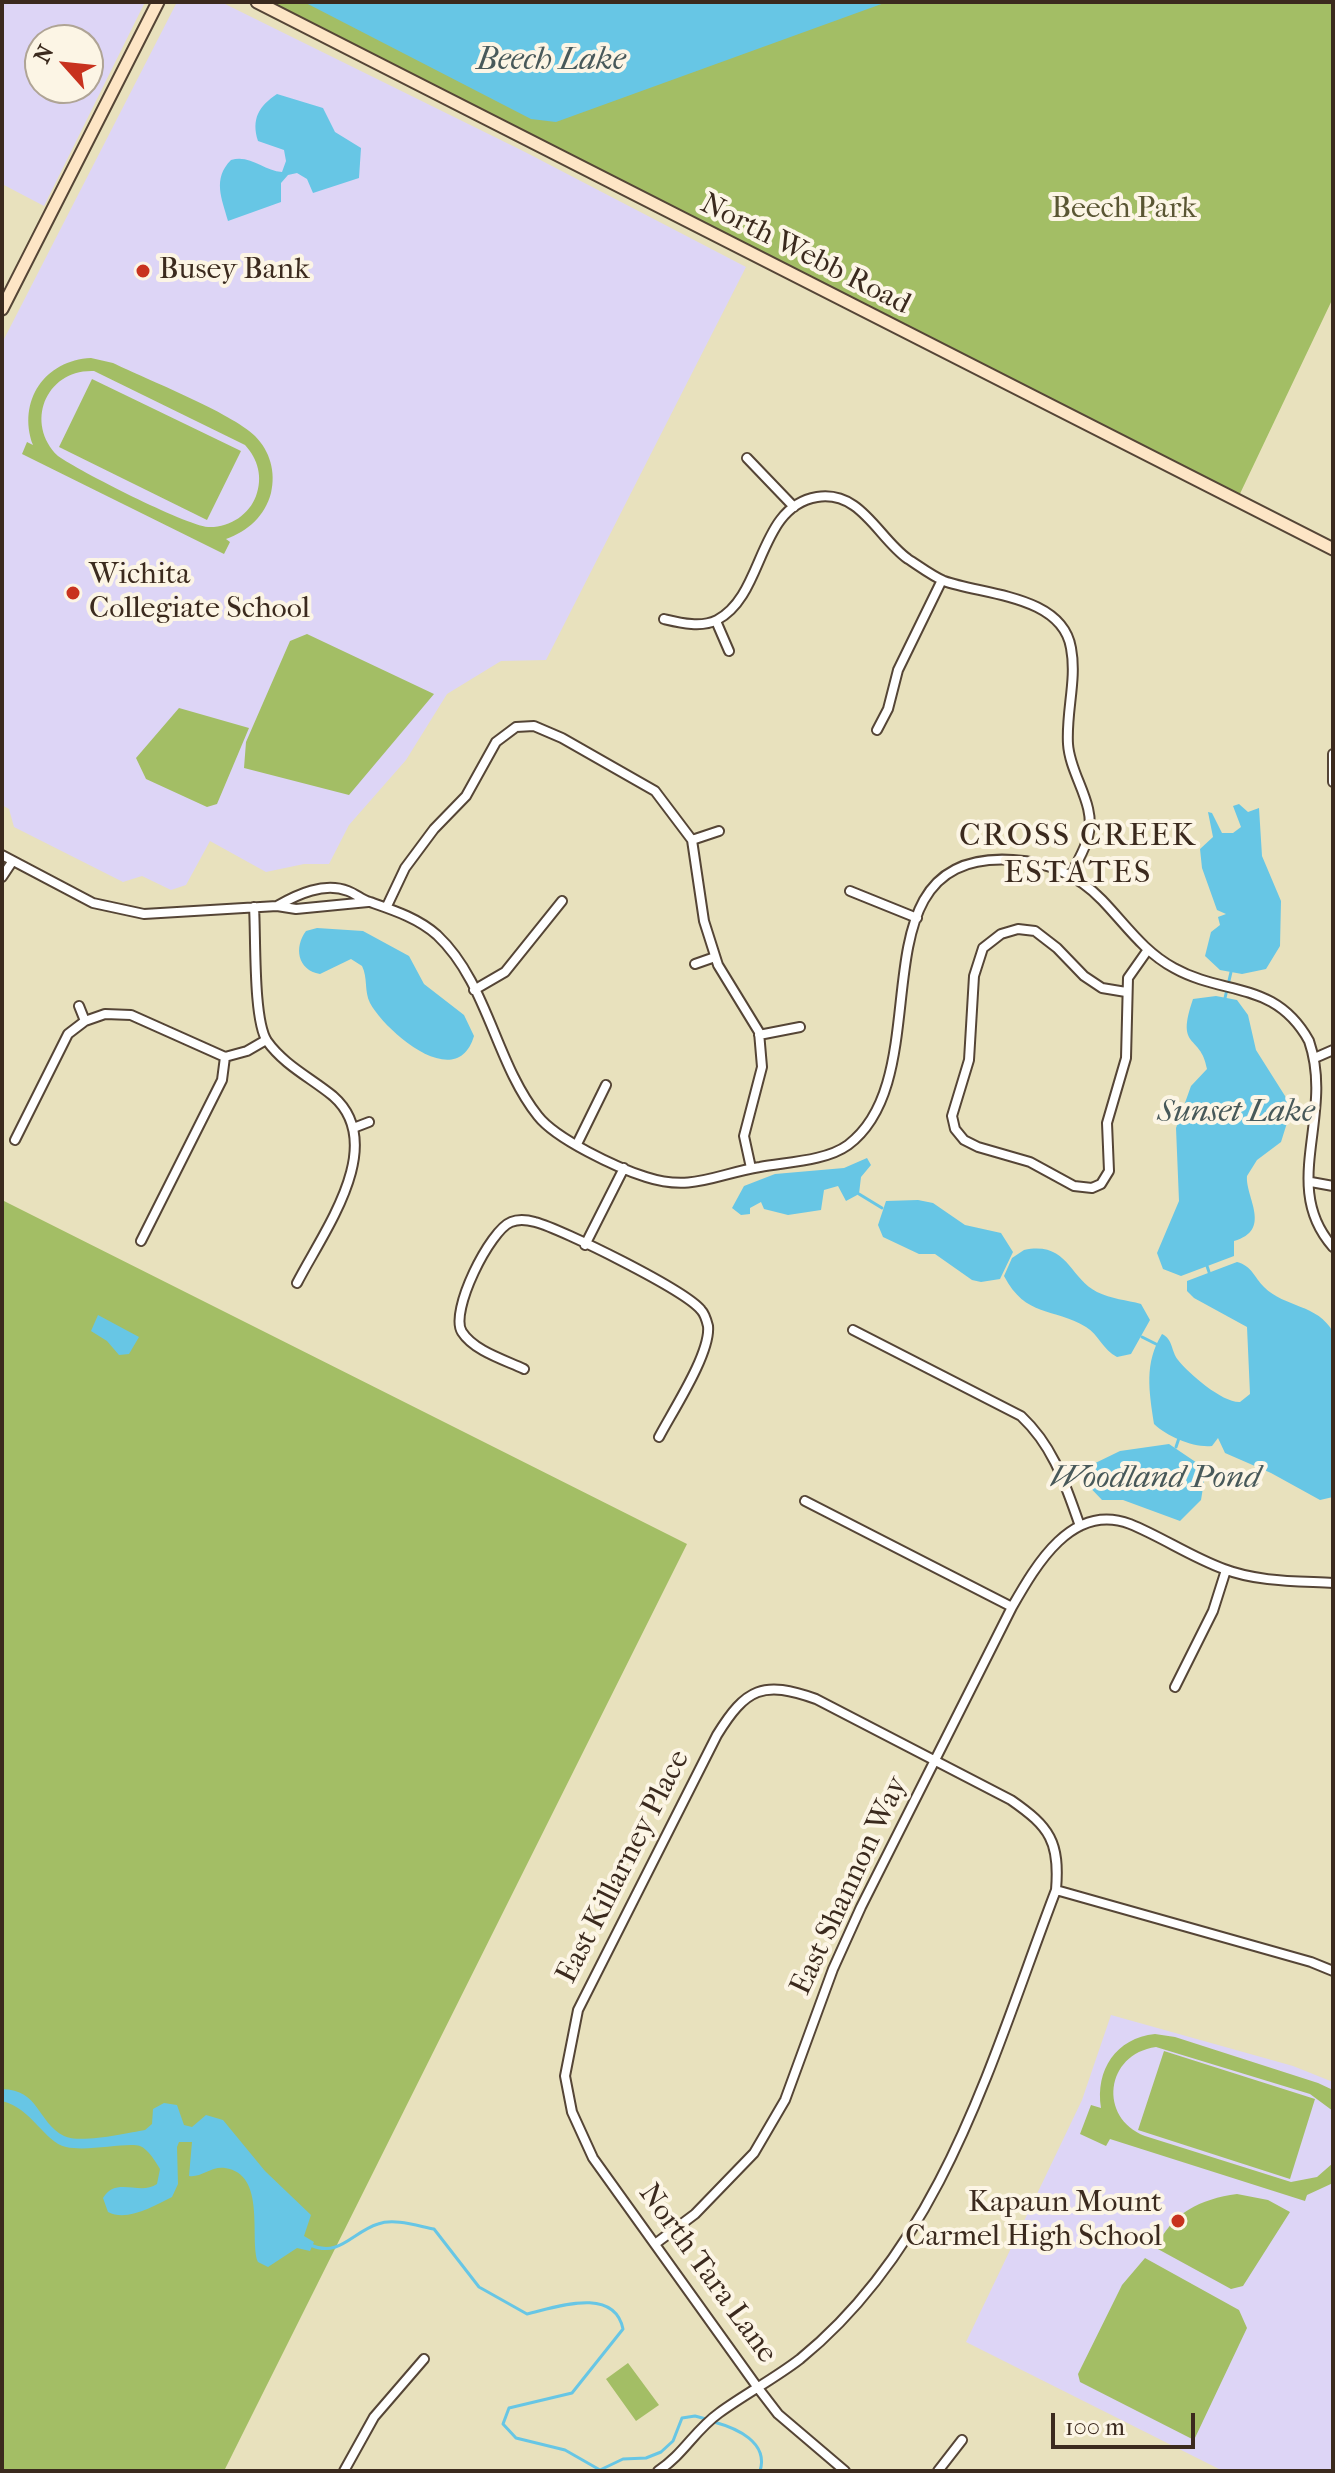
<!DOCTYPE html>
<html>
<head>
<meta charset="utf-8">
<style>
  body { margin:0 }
  #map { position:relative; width:1335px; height:2473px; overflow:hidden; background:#e8e1bd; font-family:"IM FELL French Canon",serif }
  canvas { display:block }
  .frame { position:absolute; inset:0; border:4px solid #3b2a1e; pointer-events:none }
  .north { position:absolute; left:24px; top:24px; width:80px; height:80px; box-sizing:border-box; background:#fcf5e5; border:2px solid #afa495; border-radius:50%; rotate:297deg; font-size:22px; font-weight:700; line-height:32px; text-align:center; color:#3b2a1e }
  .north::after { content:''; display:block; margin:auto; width:28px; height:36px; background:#c8321e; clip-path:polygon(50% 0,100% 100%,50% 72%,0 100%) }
  .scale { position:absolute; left:1051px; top:2413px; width:144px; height:36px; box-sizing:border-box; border:4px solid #3b2a1e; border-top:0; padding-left:10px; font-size:24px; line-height:28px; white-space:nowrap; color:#3b2a1e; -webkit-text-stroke:6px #fcf5e5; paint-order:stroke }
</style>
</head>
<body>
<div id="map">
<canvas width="1335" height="2473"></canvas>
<div class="frame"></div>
<div class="north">N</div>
<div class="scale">100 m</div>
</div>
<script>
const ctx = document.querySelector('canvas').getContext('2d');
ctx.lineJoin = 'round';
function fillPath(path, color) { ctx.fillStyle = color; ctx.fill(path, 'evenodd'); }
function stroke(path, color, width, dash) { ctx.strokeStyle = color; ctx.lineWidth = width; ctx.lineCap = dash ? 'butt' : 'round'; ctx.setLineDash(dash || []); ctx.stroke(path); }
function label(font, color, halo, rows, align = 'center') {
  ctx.font = font + ' "IM FELL French Canon",serif'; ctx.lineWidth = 8; ctx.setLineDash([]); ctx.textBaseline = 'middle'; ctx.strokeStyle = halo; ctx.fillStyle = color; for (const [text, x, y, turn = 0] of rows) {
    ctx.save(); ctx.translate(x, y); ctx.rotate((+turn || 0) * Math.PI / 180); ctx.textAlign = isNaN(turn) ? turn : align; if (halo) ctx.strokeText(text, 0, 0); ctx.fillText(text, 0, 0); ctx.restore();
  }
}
fillPath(new Path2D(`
  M2 2H145L44 206 2 184ZM40 40H88V88H40Z
  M177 2H221L525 152 746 267 546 660 501 661 447 694 406 760 349 825 329 864H304L266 872 210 841 186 885 171 890 142 876 123 882 14 827 9 809 2 805V343Z
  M1111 2015 1293 2066 1333 2082V2471H1223L966 2342 1082 2100Z`), '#ddd5f6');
fillPath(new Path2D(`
  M259 2H1333V298L1237 500Z
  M91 358 113 363C146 379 232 413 255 436 270 451 276 472 271 493 265 516 248 531 226 539L230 542 224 554 22 454 27 442 33 445C17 401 45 360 91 358ZM94 371 245 445C258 459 263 477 256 496 249 515 229 528 208 527 185 525 79 471 58 456 24 423 46 369 94 371Z
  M92 379 241 451 207 520 59 447Z
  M307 634 434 694 349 795 244 768 246 742 290 641Z
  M179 708 249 728 217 804 207 807 146 779 136 758Z
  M2 1200 687 1544 224 2471H2Z
  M1155 2034 1175 2037 1318 2083 1333 2090V2111L1310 2094 1156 2047C1105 2054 1098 2118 1145 2136L1291 2182 1317 2177 1333 2163V2183L1307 2195 1305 2201 1110 2139 1106 2146 1080 2134 1091 2105 1101 2108C1095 2070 1116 2038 1155 2034Z
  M1164 2051 1315 2099 1290 2179 1138 2130Z
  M1237 2194 1268 2200 1290 2212 1243 2286 1231 2289 1156 2248C1172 2213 1200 2199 1237 2194Z
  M1145 2258 1239 2310 1247 2328 1194 2440 1080 2382 1078 2374 1122 2285Z
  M628 2363 659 2405 636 2421 606 2379Z`), '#a3be65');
fillPath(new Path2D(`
  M304 2H887L556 122 531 119Z
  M277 94 323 108 335 132 361 148 359 178 313 193 307 179 297 173 288 175 281 183V202L228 221C222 199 212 179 231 160 250 154 264 171 282 172L286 161 284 150 258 141C251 119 259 106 277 94Z
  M1239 804 1248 812 1259 808 1262 856 1281 901 1280 946 1266 969 1242 974 1220 970 1205 956 1211 932 1220 925 1218 917 1226 914 1217 910 1202 868 1200 849 1213 837 1208 812 1212 813 1222 833H1233L1241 827 1233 806Z
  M317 928 363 931 409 956 424 984 464 1015 474 1036C457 1094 385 1031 370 1003 364 991 368 978 362 966L351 959 320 974C297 970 294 947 306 931Z
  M1216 996 1237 1000 1248 1015 1256 1050 1292 1107 1281 1142 1257 1160 1247 1176C1245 1197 1273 1230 1234 1241V1256L1181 1276 1163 1269 1157 1253 1179 1201 1176 1128 1191 1086 1207 1069C1201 1033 1175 1051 1193 999Z
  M867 1158 871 1165 861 1177 859 1194 846 1201 838 1186 824 1190 821 1210 788 1215 764 1209 761 1202 750 1208V1214L741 1215 732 1208 744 1186 775 1174 844 1168Z
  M918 1200 933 1203 965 1225 1001 1233 1013 1252 1000 1279 981 1282 972 1280 935 1254H919L883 1237 878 1225 886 1201Z
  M1024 1250C1068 1241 1069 1278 1097 1292 1111 1299 1127 1300 1141 1304L1150 1320 1131 1354 1117 1357C1103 1350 1099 1335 1086 1327 1053 1307 1026 1318 1004 1276L1012 1258Z
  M1237 1262C1252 1266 1254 1277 1264 1287 1285 1308 1318 1304 1333 1332V1497L1320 1500 1271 1473 1225 1453 1218 1438 1212 1446C1194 1448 1168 1437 1154 1424 1149 1391 1144 1363 1162 1334 1173 1339 1171 1351 1178 1360 1189 1374 1223 1403 1240 1402L1250 1394 1247 1327 1194 1298 1187 1291V1281Z
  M98 1315 139 1337 129 1354 119 1355 107 1341 91 1331Z
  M1169 1444 1206 1469 1201 1500 1180 1521 1123 1500H1102L1082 1479 1083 1469 1120 1451Z
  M2 2089C40 2090 37 2122 64 2136 80 2144 127 2133 145 2130L152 2124 153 2109 164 2103 177 2105 184 2125 192 2127 206 2115 223 2120 265 2171 311 2215 304 2236 314 2242 310 2251 297 2248 268 2267 258 2262C249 2239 267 2174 225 2168 211 2166 201 2178 189 2176L192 2142H179L177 2147 178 2184 172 2197C154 2206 127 2222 108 2212L103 2198C116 2176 140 2196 157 2184L160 2169C156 2162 148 2149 140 2146 127 2142 88 2152 66 2147 44 2142 33 2109 2 2101Z`), '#67c6e5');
stroke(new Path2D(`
  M1225 998 1231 972
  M859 1194 882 1208
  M1207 1266 1209 1272
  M1142 1337 1156 1344
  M1176 1447 1179 1438
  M310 2245C340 2258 352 2232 378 2224 394 2218 418 2226 434 2229L479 2287 527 2314C557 2307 614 2286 623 2329L572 2393 509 2408 503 2424 516 2438 565 2450 600 2470 623 2459 646 2458 661 2452 673 2441 682 2418 695 2416 706 2419
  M714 2422C736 2428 769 2442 760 2471`), '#67c6e5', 3);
const minor = new Path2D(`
  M747 458 794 507
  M664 619C681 623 701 628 717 620 765 595 757 507 817 497 861 490 878 538 908 559 919 566 932 576 944 581 983 595 1062 595 1071 648 1077 680 1066 711 1068 744 1070 776 1097 804 1088 837 1085 850 1076 863 1071 876
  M716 621 729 651
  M877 730 888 709 898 670 942 580
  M1333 754V782
  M692 840 719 831
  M2 855 93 903 144 914 277 906 296 909 368 902
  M2 877 12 862
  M850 891 917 918
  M277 906C298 894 324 882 348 891 356 894 362 900 370 902 393 910 418 918 437 935 488 983 495 1062 538 1116 556 1139 617 1168 646 1177 692 1192 716 1174 760 1167 787 1162 826 1161 848 1145 944 1073 847 849 1013 860 1047 862 1078 875 1102 900 1126 925 1144 952 1174 968 1224 996 1275 980 1309 1041 1335 1116 1279 1186 1333 1247
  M387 906 405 868 434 829 466 796 496 742 516 727 534 726 562 738 655 791 692 840 704 921 718 965 759 1032 762 1067 744 1136 751 1168
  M254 907C256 936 253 1020 267 1041 284 1065 311 1078 333 1096 389 1145 323 1232 297 1283
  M695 964 715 957
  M474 990 505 972 562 901
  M1126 992 1102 988 1084 976 1057 948 1035 931 1018 929 1001 934 983 948 974 976 969 1060 952 1116 955 1129 964 1140 978 1147 1030 1162 1074 1186 1092 1188 1101 1184 1109 1171 1107 1123 1126 1058 1128 978 1147 951
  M79 1006 85 1021
  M759 1035 800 1027
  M1317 1057 1333 1050
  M356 1127 369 1122
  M15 1140 68 1034 85 1021 105 1014 131 1015 225 1057 247 1051 266 1040
  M577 1144 606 1085
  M1311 1182 1333 1186
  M141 1241 222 1080 225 1057
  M585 1245 624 1168
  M853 1330 1021 1416C1054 1447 1065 1484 1080 1526
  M524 1369C505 1360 474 1351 462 1332 449 1312 490 1230 511 1222 518 1219 528 1220 535 1222 562 1229 685 1290 701 1310 704 1313 707 1322 708 1326 711 1353 672 1412 659 1437
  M805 1501 1012 1607
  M1175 1687 1213 1611 1226 1570
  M1056 1890 1311 1962 1333 1971
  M655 2244 695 2214 754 2153 785 2100 833 1969 861 1907 1012 1607C1036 1565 1072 1502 1130 1524 1162 1537 1191 1557 1224 1569 1258 1582 1297 1581 1333 1583
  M344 2471 374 2417 424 2359
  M658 2471C684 2454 694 2431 719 2413 745 2394 774 2379 800 2359 944 2242 992 2057 1056 1890 1060 1842 1050 1827 1011 1800L816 1699C763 1680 746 1688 717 1735L578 2010 565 2076 572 2112 593 2158 758 2388 778 2414 845 2471
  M938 2471 962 2440`);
const secondary = new Path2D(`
  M257 2 1333 549
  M2 309 158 2`);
stroke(minor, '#554536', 12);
stroke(secondary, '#554536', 15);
stroke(minor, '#fff', 8);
stroke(secondary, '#fde5c5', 11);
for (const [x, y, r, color] of [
  [143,271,8,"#c8321e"],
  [73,593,8,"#c8321e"],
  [1178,2221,8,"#c8321e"]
]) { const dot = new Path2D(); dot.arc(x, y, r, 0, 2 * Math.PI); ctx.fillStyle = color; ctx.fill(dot); stroke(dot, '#fcf5e5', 3); }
label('30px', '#5a5633', '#fcf5e5', [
  ["Beech Park",1124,210]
]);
label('30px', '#3b2a1e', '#fcf5e5', [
  ["North Webb Road",805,255,27],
  ["East Killarney Place",624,1867,-63],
  ["East Shannon Way",850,1886,-65],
  ["North Tara Lane",707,2274,54]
]);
label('30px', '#3b2a1e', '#fcf5e5', [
  ["Busey Bank",159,271],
  ["Wichita",89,576],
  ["Collegiate School",89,610],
  ["Kapaun Mount",1162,2204,"right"],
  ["Carmel High School",1162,2238,"right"]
], 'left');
label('italic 32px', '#48595a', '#fcf5e5', [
  ["Beech Lake",551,61],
  ["Sunset Lake",1236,1113],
  ["Woodland Pond",1155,1479]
]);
ctx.letterSpacing = '2px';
label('32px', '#3b2a1e', '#fcf5e5', [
  ["CROSS CREEK",1078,837],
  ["ESTATES",1078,874]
]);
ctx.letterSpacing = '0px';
</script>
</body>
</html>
